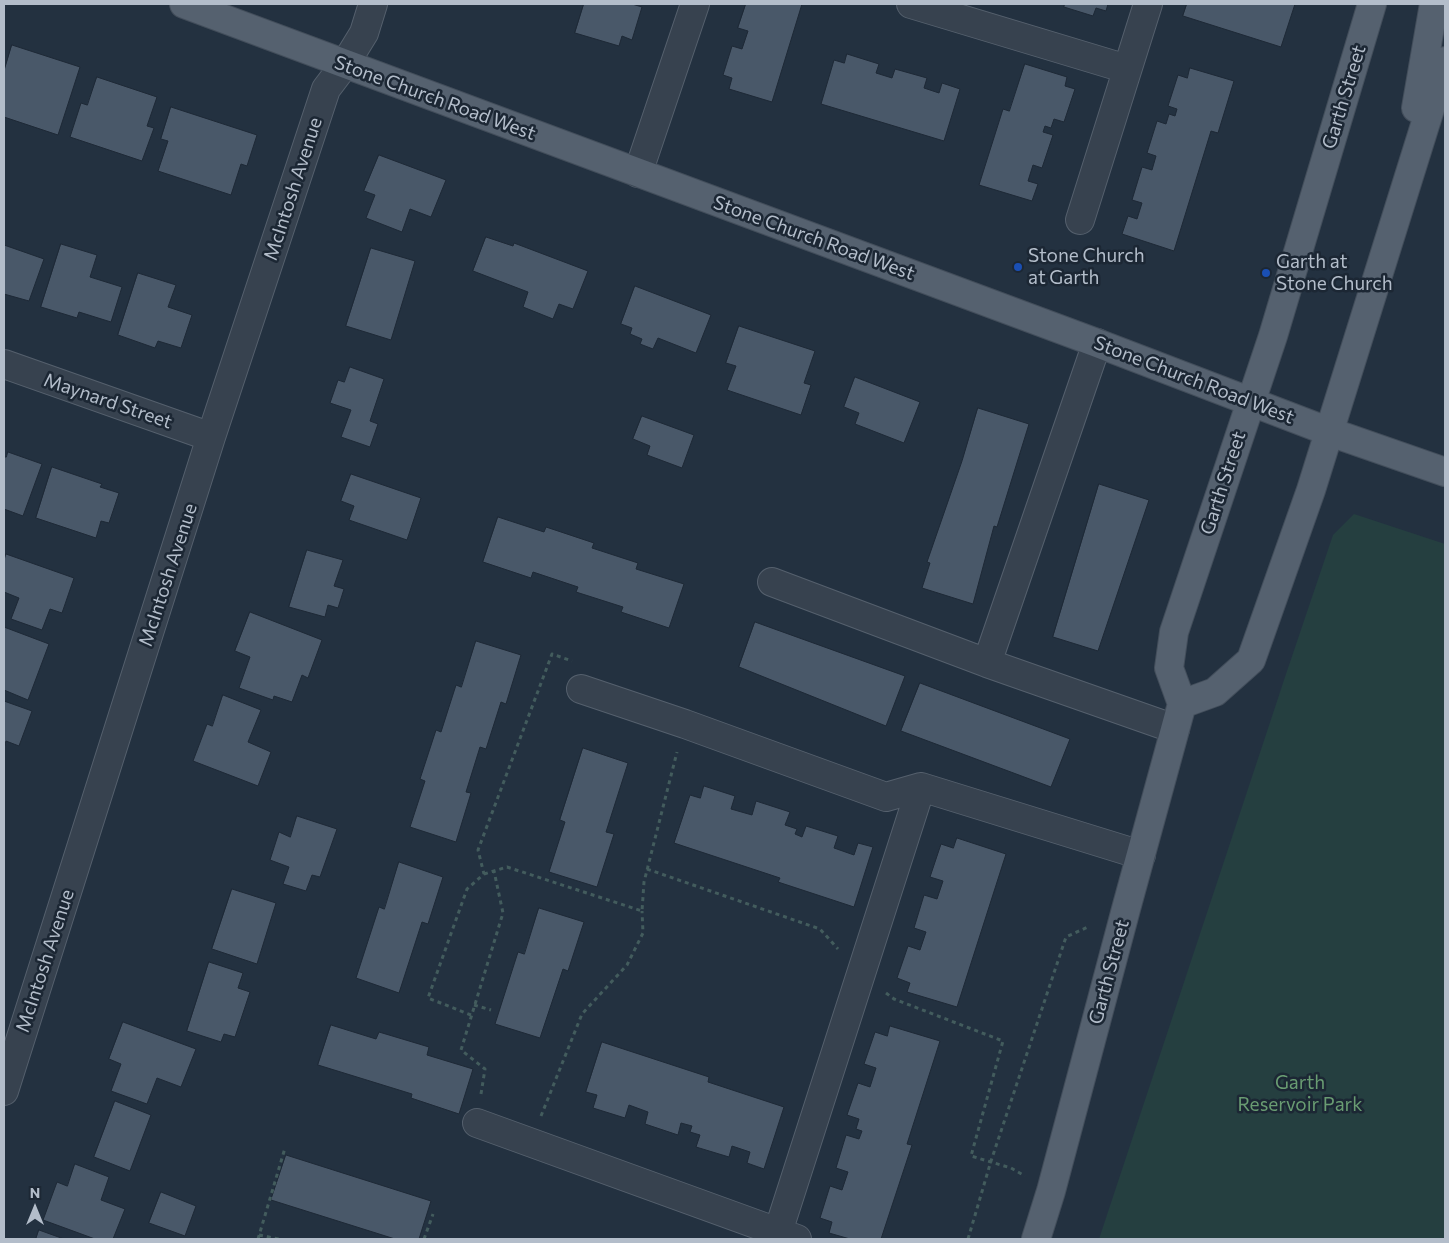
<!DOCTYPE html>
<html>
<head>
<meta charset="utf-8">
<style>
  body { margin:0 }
  #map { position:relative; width:1449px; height:1243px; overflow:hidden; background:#233140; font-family:Commissioner,sans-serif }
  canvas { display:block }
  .frame { position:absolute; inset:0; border:5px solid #b3bdca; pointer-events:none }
  .north { position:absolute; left:10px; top:1183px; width:50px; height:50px; -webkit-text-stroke:4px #1c2734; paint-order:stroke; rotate:0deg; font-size:14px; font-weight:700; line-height:20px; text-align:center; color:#b3bdca }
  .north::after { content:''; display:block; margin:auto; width:18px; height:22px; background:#b3bdca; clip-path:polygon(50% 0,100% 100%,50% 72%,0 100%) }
</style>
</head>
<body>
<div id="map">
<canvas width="1449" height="1243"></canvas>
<div class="frame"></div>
<div class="north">N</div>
</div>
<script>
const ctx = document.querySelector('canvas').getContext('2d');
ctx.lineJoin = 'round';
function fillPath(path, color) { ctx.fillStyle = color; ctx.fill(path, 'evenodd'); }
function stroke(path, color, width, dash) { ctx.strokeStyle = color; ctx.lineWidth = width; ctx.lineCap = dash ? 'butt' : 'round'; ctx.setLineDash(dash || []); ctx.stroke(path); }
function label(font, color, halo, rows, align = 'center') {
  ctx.font = font + ' Commissioner,sans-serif'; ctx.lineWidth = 5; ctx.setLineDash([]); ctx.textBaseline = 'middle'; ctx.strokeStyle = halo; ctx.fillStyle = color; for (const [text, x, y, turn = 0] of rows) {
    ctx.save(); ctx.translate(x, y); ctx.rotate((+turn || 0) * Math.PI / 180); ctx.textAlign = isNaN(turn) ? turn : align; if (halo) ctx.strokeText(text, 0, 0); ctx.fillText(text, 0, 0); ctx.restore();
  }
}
fillPath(new Path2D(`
  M1354 514 1445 544V1239H1099L1286 674 1333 535Z`), '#253f40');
const building = new Path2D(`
  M584 4H632L642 7 632 40 622 36 619 46 575 33Z
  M746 4H802L772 102 729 89 732 78 723 75 732 46 742 49 748 31 738 28Z
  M1065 4H1108L1106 11 1096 8 1093 16 1064 7Z
  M1187 4H1295L1281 47 1183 16Z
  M12 45 80 67 58 135 4 117V71Z
  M847 54 879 64 876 73 892 78 895 69 927 78 924 88 939 93 942 83 960 89 944 141 821 104 834 60 844 63Z
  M1025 64 1067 77 1065 86 1075 89 1064 122 1054 119 1051 128 1045 126 1043 132 1053 135 1042 168 1033 165 1028 181 1038 184 1032 201 979 185 1003 109 1009 111Z
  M1190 68 1234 81 1218 133 1211 131 1174 251 1122 234 1128 216 1137 219 1142 203 1132 200 1142 167 1152 170 1156 156 1147 153 1157 121 1166 124 1169 114 1175 116 1177 109 1168 106 1178 75 1187 78Z
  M97 77 157 97 147 126 154 128 142 161 70 137 81 103 87 105Z
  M171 107 257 135 247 166 241 164 231 195 158 171 168 141 161 139Z
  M379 155 446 180 431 217 410 209 402 232 366 218 375 195 364 191Z
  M486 237 513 246 514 243 588 271 573 309 559 304 553 319 523 307 528 292 473 271Z
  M61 244 97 255 90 277 122 287 111 322 79 312 77 318 41 307Z
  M4 245 44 259 29 301 4 294Z
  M371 248 415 261 391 340 346 326Z
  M138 273 176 285 168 307 192 315 181 348 158 341 155 348 118 335Z
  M635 286 711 315 696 353 658 338 653 349 640 344 642 339 630 334 632 328 621 324Z
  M739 326 815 351 804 383 811 385 801 415 727 390 736 366 726 363Z
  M350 367 384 379 370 421 378 424 370 447 341 437 351 410 330 403 338 380 344 382Z
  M855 377 920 402 904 443 855 424 859 413 844 407Z
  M978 408 1029 424 997 527 994 526 973 604 922 588 930 563 927 562 962 461Z
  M642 416 694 435 682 468 647 455 650 446 633 439Z
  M8 452 42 464 23 516 4 509V457H6Z
  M52 467 102 484 100 487 119 493 109 523 101 521 96 538 36 518Z
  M351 474 421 498 407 540 349 520 354 506 341 501Z
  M1099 484 1149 500 1098 651 1053 637Z
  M498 517 544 532 546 527 594 543 592 548 638 563 636 569 684 584 669 628 621 612 623 607 576 592 578 587 533 572 531 578 483 562Z
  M307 550 343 560 334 586 344 589 338 608 328 605 325 617 289 607Z
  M6 554 74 578 62 613 50 609 42 630 11 619 19 598 4 592V561Z
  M250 612 322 640 308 678 302 675 292 702 274 696 273 700 239 688 250 657 235 651Z
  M755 622 905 676 886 726 739 667Z
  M4 627 49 644 28 700 4 690Z
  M476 641 521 655 506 704 501 702 486 749 480 747 466 792 471 793 456 842 410 827 425 781 420 779 436 730 441 732 456 685 461 687Z
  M920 683 1070 739 1051 787 901 731Z
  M223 695 261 710 248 742 271 752 258 786 193 761 207 724 212 726Z
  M4 701 32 711 19 746 6 741 4 748Z
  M583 748 628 763 606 832 614 834 597 887 549 872 565 822 560 820Z
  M704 786 735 796 731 809 752 815 756 801 790 812 785 825 797 829 795 834 802 837 806 826 838 836 834 848 854 855 858 843 873 847 854 907 778 882 780 878 674 843 690 795 700 798Z
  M297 816 337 829 320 877 312 875 306 891 283 884 289 867 270 860 279 832 290 837Z
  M957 838 1006 854 957 1007 907 992 910 983 897 978 908 946 920 950 926 932 914 928 924 895 937 899 943 881 930 877 941 844 953 848Z
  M399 862 443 877 428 924 422 922 399 993 356 978 379 907 384 909Z
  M232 889 276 903 257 964 212 949Z
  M539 908 584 922 568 971 563 969 540 1038 495 1024 518 952 524 954Z
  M209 962 243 973 238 988 250 992 235 1037 224 1034 221 1042 187 1031Z
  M123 1022 196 1049 181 1087 157 1078 147 1104 111 1091 121 1064 109 1059Z
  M331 1025 376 1039 379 1032 429 1047 427 1055 473 1069 459 1114 411 1098 412 1094 318 1065Z
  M890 1026 940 1041 907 1144 912 1145 881 1239H850L829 1233 832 1222 820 1218 830 1186 842 1190 848 1172 836 1168 846 1135 859 1139 862 1131 856 1129 859 1119 847 1115 858 1083 870 1087 876 1068 864 1064 875 1032 887 1036Z
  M602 1042 709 1077 708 1082 784 1107 764 1169 747 1163 750 1152 732 1146 729 1157 696 1147 700 1135 690 1132 692 1126 681 1123 678 1135 645 1124 648 1112 629 1105 625 1118 593 1108 597 1095 586 1092Z
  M115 1101 151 1115 130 1171 94 1157Z
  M286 1155 431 1201 419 1239H395L271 1200Z
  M75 1164 109 1177 101 1200 125 1209 113 1239H95L43 1220 57 1182 67 1186Z
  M161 1192 196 1206 185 1236 149 1223Z
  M39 1230 64 1239H36Z`);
fillPath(building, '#495869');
stroke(building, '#1e2936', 1);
const minor = new Path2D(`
  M911 4 1127 69
  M638 173 695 4
  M1080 220 1148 4
  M4 364 211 437
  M772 582 987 663 1175 729
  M987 663 1097 343
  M581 689 685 724 886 797 921 787 1141 855
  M4 1091 211 437 326 89 345 64 364 33 373 4
  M477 1123 797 1239
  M778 1232 921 787`);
const major = new Path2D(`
  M184 4 1097 343 1330 432 1445 472
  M1416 108 1434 4
  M1182 704 1215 692 1251 660 1311 490 1445 61
  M1036 1239 1051 1191 1126 909 1182 704 1169 668 1174 632 1273 336 1372 4`);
stroke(minor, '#55606d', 30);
stroke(major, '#434e5b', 30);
stroke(new Path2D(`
  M647 869 820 929 838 949
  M484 874 507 867 642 911 644 882 677 752
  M886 993 894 999 1003 1041 971 1156 1011 1168 1025 1176
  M474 1005 491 1010
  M471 1015 428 998 467 889 484 874 478 850 552 654 572 661
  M481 1094 485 1069 461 1050 503 913 494 871
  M541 1116 582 1014 627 965 643 933 642 911
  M259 1235 279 1239
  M258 1239 285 1148
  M424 1239 433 1214
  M968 1239 991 1161 1066 937 1090 926`), '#435c5d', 3, [4, 4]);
stroke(minor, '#37424f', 28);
stroke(major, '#55616f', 28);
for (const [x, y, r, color] of [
  [1018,267,5,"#1a4fb4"],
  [1266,273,5,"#1a4fb4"]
]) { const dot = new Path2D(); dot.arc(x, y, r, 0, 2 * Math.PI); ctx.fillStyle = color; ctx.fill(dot); stroke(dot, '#1c2734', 2); }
label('19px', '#b3bdca', '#1c2734', [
  ["Garth Street",1344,97,-73],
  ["Stone Church Road West",435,98,20],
  ["McIntosh Avenue",293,189,-72],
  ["Stone Church Road West",814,238,20],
  ["Stone Church Road West",1194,380,21],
  ["Maynard Street",108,401,19],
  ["Garth Street",1223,483,-72],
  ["McIntosh Avenue",168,575,-72],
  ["McIntosh Avenue",45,961,-72],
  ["Garth Street",1109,972,-75]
]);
label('19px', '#b3bdca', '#1c2734', [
  ["Stone Church",1028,256],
  ["at Garth",1028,278],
  ["Garth at",1276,262],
  ["Stone Church",1276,284]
], 'left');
label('19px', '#699c72', '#1c2734', [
  ["Garth",1300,1083],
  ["Reservoir Park",1300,1105]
]);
</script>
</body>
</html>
